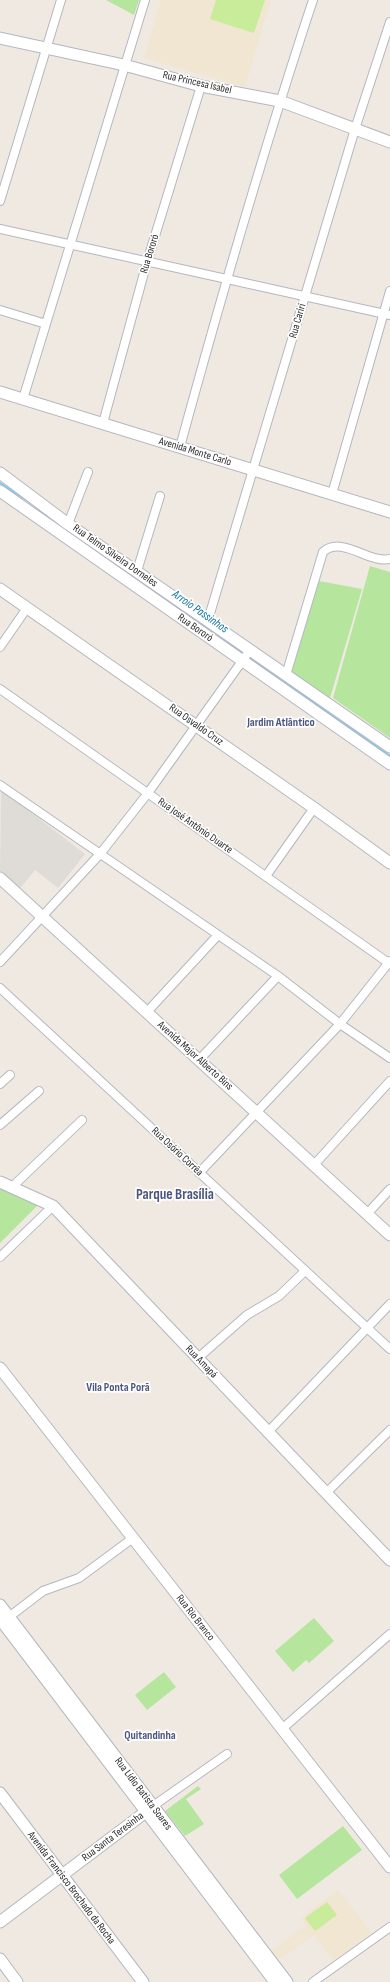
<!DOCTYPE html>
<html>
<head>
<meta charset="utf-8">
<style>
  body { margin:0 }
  canvas { display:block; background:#efe9e1 }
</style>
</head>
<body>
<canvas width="390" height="1982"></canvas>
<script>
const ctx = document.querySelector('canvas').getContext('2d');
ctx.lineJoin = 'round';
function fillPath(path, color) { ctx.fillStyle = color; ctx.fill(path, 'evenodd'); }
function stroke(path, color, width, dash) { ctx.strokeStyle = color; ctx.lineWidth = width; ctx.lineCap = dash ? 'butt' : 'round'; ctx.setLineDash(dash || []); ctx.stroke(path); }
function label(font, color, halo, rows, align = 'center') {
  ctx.font = font + ' "Sofia Sans Condensed",sans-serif'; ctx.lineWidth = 3.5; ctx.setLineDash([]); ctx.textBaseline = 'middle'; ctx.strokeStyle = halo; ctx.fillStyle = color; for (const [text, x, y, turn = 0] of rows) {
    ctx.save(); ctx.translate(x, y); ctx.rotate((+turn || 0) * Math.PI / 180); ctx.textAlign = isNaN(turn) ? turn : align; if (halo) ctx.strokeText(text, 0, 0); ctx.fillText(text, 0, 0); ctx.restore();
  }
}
fillPath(new Path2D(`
  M161 0H271L245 87 144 58Z
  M338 1890 372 1933 333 1961 314 1935 278 1960 271 1951 306 1925 301 1918Z`), '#f0e6d1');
fillPath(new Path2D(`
  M106 0H139L134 15Z
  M370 566 390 572V738L333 698Z
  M319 581 362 589 330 698 290 673Z
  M0 1188 38 1205 0 1243Z
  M314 1618 334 1641 309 1663 306 1660 293 1672 275 1651Z
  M164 1672 176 1687 147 1710 135 1695Z
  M198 1786 201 1789 186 1799 204 1824 185 1836 165 1811Z
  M343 1826 362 1850 297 1899 279 1875Z`), '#b6e59e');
fillPath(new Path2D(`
  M216 0H265L254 33 210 19Z
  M327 1902 337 1915 315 1931 305 1918Z`), '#c9ec9a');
fillPath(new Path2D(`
  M1 789 85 854 58 888 35 870 18 891 0 875Z`), '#dfdcd8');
stroke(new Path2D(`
  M0 483 31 503
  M162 596 245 654
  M248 657 390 756`), '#75cff0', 2);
const street = new Path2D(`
  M0 201 61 0
  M0 229 390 315
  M0 310 46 324
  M23 399 145 0
  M103 423 147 262 201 86
  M180 447C221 297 264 148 313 0
  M332 494 390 291
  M68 524 88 472
  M137 571 160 496
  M208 620 355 129 390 22
  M0 647 27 608
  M286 675 323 552C342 535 369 564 390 559
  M0 689 390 964
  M0 785 278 976 340 1024 390 1058
  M266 876 314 808
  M0 962 100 854 148 793 250 650
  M0 988 390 1349
  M147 1012 218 935
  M199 1060 278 976
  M0 1084 10 1075
  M0 1125 39 1091
  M314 1165 390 1081
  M199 1173 340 1024 390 961
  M12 1187 82 1120
  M367 1214 390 1189
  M0 1257 53 1206
  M198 1358 247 1315 279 1296 305 1271
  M268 1432 390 1304
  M326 1493 390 1430
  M5 1620 43 1591 79 1578 133 1538
  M282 1729 390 1634
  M153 1806 227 1754
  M313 1982 390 1927`);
const secondary = new Path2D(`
  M0 38 124 65 201 86 280 101 390 142
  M0 392 390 512
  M0 473 68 524 390 747
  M0 491 390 764
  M0 589 314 808 390 863
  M0 878 390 1235
  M0 1182 53 1206 390 1560
  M0 1368 390 1867
  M0 1605 287 1982
  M0 1619 275 1982
  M0 1793 143 1982
  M0 1922 151 1808
  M0 1959 17 1982`);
stroke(street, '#b4b7c1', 10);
stroke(secondary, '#b4b7c1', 13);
stroke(street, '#fff', 8);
stroke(secondary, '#fff', 11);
label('11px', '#2e2e2e', '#fff', [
  ["Rua Princesa Isabel",197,83,13],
  ["Rua Bororó",150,254,-73],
  ["Rua Cariri",298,321,-74],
  ["Avenida Monte Carlo",195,452,17],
  ["Rua Telmo Silveira Dorneles",115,556,35],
  ["Rua Bororó",195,628,35],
  ["Rua Osvaldo Cruz",196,725,35],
  ["Rua José Antônio Duarte",195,826,35],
  ["Avenida Major Alberto Bins",195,1056,42],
  ["Rua Osório Corrêa",177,1152,43],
  ["Rua Amapá",201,1362,46],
  ["Rua Rio Branco",195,1618,52],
  ["Rua Lídio Batista Soares",143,1794,53],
  ["Rua Santa Teresinha",113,1837,-37],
  ["Avenida Francisco Brochado da Rocha",71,1888,53]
]);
label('italic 12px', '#0d6fa3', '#fff', [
  ["Arroio Passinhos",200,612,35]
]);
label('bold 12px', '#4d5680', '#fff', [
  ["Jardim Atlântico",281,723],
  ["Vila Ponta Porã",118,1388],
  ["Quitandinha",150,1736]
]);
label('bold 15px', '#4d5680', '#fff', [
  ["Parque Brasília",175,1195]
]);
</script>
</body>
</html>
